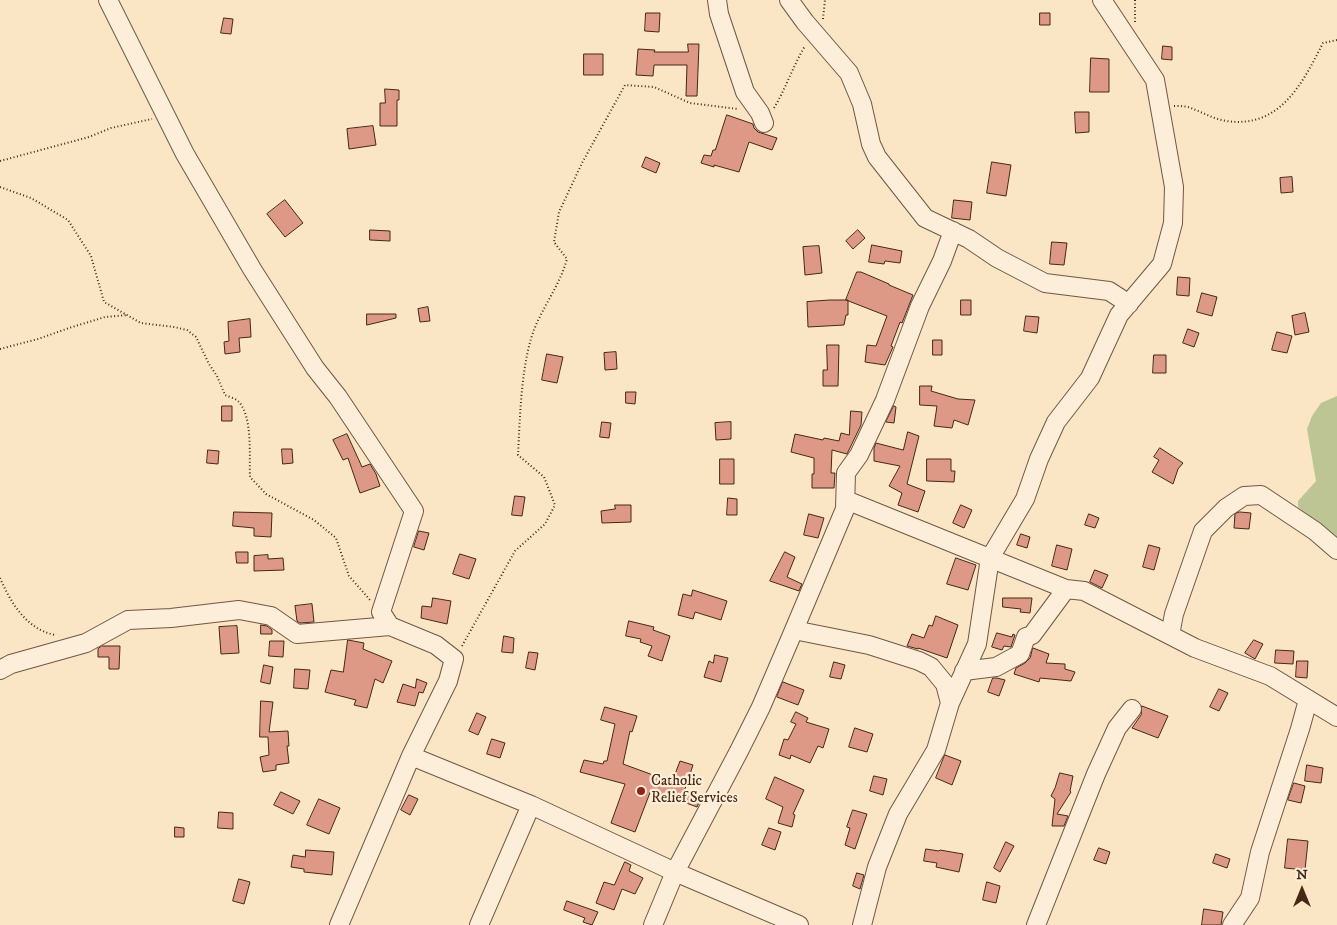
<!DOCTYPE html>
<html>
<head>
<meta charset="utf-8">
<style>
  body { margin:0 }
  #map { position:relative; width:1337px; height:925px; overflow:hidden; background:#fae5c5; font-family:"IM FELL DW Pica",serif }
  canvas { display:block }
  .north { position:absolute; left:1277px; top:865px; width:50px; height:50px; -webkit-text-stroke:4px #fceed9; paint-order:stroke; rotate:0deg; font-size:14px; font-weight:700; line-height:20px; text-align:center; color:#462816 }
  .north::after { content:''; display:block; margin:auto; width:18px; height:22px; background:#462816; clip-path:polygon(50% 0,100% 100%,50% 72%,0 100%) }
</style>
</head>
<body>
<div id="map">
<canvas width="1337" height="925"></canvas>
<div class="north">N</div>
</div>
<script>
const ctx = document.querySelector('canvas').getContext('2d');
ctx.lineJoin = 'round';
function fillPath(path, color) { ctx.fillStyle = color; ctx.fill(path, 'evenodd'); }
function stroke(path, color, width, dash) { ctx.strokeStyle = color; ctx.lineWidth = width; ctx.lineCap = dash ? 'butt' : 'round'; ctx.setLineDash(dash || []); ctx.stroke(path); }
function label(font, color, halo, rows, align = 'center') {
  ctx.font = font + ' "IM FELL DW Pica",serif'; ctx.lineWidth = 4.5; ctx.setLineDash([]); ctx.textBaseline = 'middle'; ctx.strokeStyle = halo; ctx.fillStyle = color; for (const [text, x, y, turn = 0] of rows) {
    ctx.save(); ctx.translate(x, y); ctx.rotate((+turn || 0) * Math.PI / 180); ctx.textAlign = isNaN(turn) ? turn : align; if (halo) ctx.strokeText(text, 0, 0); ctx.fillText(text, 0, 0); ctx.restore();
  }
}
fillPath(new Path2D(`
  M1337 396V542L1298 507V501L1316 481 1307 429 1312 416 1321 403Z`), '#bec595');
const building = new Path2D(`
  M646 13H660L659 32 645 31Z
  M1040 13H1050V25H1040Z
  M224 18 233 19 231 34 221 33Z
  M688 44H699L697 96H686L687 65H654L653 76 636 75 638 49 655 50 654 52H688Z
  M1163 46 1172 47V60L1162 59Z
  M584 54H603V75H584Z
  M1091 58 1109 59V92H1090Z
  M385 89 399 90V100H397V126H380V103H385Z
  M1075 112H1089V132L1076 133Z
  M727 115 753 124 754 128 758 132 777 138 772 150 749 142 739 172 714 165V167L701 163 704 155 711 156 713 150H715Z
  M373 126 376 145 349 149 347 129Z
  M646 157 660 163 656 173 642 167Z
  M992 162 1011 165 1006 196 987 193Z
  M1292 177 1293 192 1281 193 1280 178Z
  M285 200 303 223 285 237 267 214Z
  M954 200 972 202 970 220 952 218Z
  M370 230 390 231V241L370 240Z
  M858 230 865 238 853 249 846 241Z
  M1052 242 1067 243 1064 265 1050 264Z
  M872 245 902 251 900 263 885 261 884 264 869 262Z
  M819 246 822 273 805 275 803 247Z
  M857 272H861L889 284V285L913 295 902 323 900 322 891 346 893 347 885 365 865 362 867 345 876 346 887 316 846 300Z
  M1178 277 1190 278 1189 296 1177 295Z
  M1202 293 1217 297 1212 316 1197 312Z
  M830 300H848V315H846L844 325 808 327 807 302Z
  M961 300H971V315H961Z
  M428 307 430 321 420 322 418 309Z
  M1305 313 1309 332 1295 335 1292 316Z
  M367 314H396V318L367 325Z
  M1026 316 1039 317 1037 333 1024 331Z
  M250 319 251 337 239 338 240 352 225 354 224 342 229 341 228 322Z
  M1188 329 1199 333 1194 347 1183 343Z
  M1277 332 1292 336 1287 353 1272 350Z
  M933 340H942V355H933Z
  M827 345H839L838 386H823V370H827Z
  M616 352 617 369 605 370 604 353Z
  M547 354 563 357 557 383 542 380Z
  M1154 355H1166V373H1153Z
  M920 386H932L931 391 958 399 975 400 968 425 954 420 952 428 934 426 937 406 920 405Z
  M626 392H636L635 404 626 403Z
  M222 406H232V421H222Z
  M894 406 896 407 894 423 886 422Z
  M851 411 862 412 861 425 847 454 832 450 831 473H835L834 488H812V474H814V458L791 452 795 434 823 440 824 438 839 441 841 433 849 435Z
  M602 422 611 423 609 438 600 437Z
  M731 422V439L716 440 715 423Z
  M908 432 919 436 907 484 925 491 918 512 898 505 902 493 889 486 900 466 874 461V448L876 443 903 450Z
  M347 434 362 467 370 464 376 474 380 486 360 493 348 458 343 460 333 440Z
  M1160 448 1183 463 1178 469 1173 484 1152 472 1159 460 1154 457Z
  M282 449H292L293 463 283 464Z
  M208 450 219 451 218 464 207 463Z
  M720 459H734V484H720Z
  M927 459H951V471H955L954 482 927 481Z
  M515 496 525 497 522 516 512 515Z
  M728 498 737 499V515H727Z
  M615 505H631V522L602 523 601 511 615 509Z
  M961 505 972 510 964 528 953 523Z
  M234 512 272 513 271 537 254 536V528L233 526Z
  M1240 512 1251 513 1249 529 1234 528 1235 514Z
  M809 514 824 518 818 538 804 535Z
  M1089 514 1099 518 1095 528 1085 525Z
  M419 531 429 533 424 550 414 547Z
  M1021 534 1030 537 1027 548 1017 545Z
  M1057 545 1072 549 1067 570 1052 566Z
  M1149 545 1160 548 1154 570 1143 567Z
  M236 552H248V563H237Z
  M785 552 795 557 787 577 802 584 799 591 770 581Z
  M460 554 476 559 469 579 453 574Z
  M268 555V559L283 558 284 570 254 571V556Z
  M956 558 976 565 968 590 947 584Z
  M1095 570 1108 575 1102 588 1090 582Z
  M693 590 727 601 721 620 695 612 693 619 678 615 683 594 691 596Z
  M433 598 451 601 447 624 421 618 422 606 431 607Z
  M1003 598H1032L1030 613 1020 612 1021 609 1003 607Z
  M312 604 314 622 300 623 297 621 295 606Z
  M936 616 958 625 947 658 918 648V649L907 646 912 634 924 638 929 625 932 626Z
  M629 621 654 627 653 630 670 636 662 661 648 656 652 646 640 642 641 639 626 636Z
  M261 625 267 626 272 630V634H261Z
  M237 626 239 653 221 654 219 627Z
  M997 633 1012 637 1013 634 1015 635 1011 647 1004 646 1002 650 992 647Z
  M504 636 514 638 513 653 502 652Z
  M348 640 364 643 363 649 392 661 383 683 375 679 367 708 354 705 356 700 325 692 331 670 343 672Z
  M1254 640 1263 644 1255 659 1245 653Z
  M270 641H284L283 657 269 656Z
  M102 646H120L119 669H109V657H98V649Z
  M1033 648 1049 654 1046 663 1065 664V669L1075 672 1071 681 1040 678 1039 682 1014 674 1016 668 1025 663 1030 658Z
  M1276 650 1294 651 1293 664 1275 663Z
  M529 652 538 653 535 670 526 668Z
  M715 655 728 658 721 682 704 677 709 661 713 663Z
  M1297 661H1308L1307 678 1296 677Z
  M834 662 845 665 841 679 830 677Z
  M264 665 273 667 270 684 261 682Z
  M295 669 310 670 308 689 294 688Z
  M993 678H997L1005 680 999 696 988 692Z
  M417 679 427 683 423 693 419 692 415 706 397 702 403 684 415 688Z
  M783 682 804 690 798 705 777 697Z
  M1219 689 1228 693 1219 711 1210 707Z
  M261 701 273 702 269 732 288 731 289 746H287L289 763 276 765V770L263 772 260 757 269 755 268 737H260Z
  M1142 706 1168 716 1158 738 1132 728 1141 715Z
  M605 707 637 716 632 732 630 731 623 764 672 782 680 761 693 765 684 792 701 798 697 807 651 790 635 832 611 823 625 784 580 772 584 760 603 764 604 761H607L615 724 601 720Z
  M796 712 808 718 806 722 829 729 823 748 818 746 810 763 791 755 790 759 779 755 784 739 788 740 796 724 791 722Z
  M477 713 486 717 478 735 469 731Z
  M855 728 873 734 867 752 849 747Z
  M492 739 505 743 500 758 487 754Z
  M945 755 961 761 952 785 936 778Z
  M1307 765 1323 768 1321 783 1305 781Z
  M1060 773 1073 776 1070 791 1071 792 1057 814 1068 816 1064 826H1052L1055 799 1051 796 1055 788Z
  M874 776 887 779 883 795 870 791Z
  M775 777 804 790 793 814 795 815 792 827 778 823 783 807 766 799Z
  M1294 783 1305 786 1301 803 1288 800Z
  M281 792 300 801 293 814 274 805Z
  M409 795 418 799 410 815 401 810Z
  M319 799 340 808 329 834 307 825Z
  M853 810 867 814 855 849 845 845 850 828 847 827Z
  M219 812 233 813V829L218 828Z
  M175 827 184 828V837H175Z
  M769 828 781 832 775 850 762 845Z
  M1288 839 1308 841 1305 870 1285 868Z
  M1006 842 1014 846 1000 872 994 868Z
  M1099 848 1110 852 1106 864 1094 860Z
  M926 849 939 851 940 850 963 854 959 872 936 867 937 863 924 861Z
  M306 850 334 852 332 875 304 872V869L291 867 293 855 305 857Z
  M1216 854 1230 859 1227 868 1213 863Z
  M625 862 631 865 629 871 643 878 635 894 622 889 614 910 596 903 604 882 614 885Z
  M857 873 864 875 860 889 853 886Z
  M239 879 250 882 244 904 233 901Z
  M987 882 1000 886 996 903 983 900Z
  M567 901 598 912 592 925 583 922 585 918 564 910Z
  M1204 909 1223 912 1221 925H1202Z`);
fillPath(building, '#dd9985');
stroke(building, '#462816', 1);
const minor = new Path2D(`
  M108 0 185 154 252 269 315 368 338 397 414 511 381 612 390 626
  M717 0 719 14 745 92 760 113 764 123
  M789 0 805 22 849 73 862 104 871 144 877 157 925 218 969 239 997 258 1045 283 1109 291 1129 304
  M846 500 1066 589 1084 591 1195 648 1270 676 1337 717
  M794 630 869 645 919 661 931 667 945 684 950 703 936 750 898 814 877 867 862 925
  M1170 635 1174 614 1203 531 1226 508 1244 496 1261 495 1315 531 1337 550
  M0 670 11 664 86 643 128 620 171 618 239 610 271 616 297 634 390 626 436 645 454 659 448 681 411 756 339 925
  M964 671 996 667 1020 654 1026 637 1032 635 1066 589
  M950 703 977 644 990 558 1025 499 1039 459 1056 422 1090 378 1119 315 1162 264 1173 223 1174 187 1155 80 1102 0
  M411 756 531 805 675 872 799 925
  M479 925 531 805
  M653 925 675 872 739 751 761 707 794 630 845 509 846 473 859 455 885 400 920 306 942 261 953 231
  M1036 925 1096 774 1117 728 1132 709
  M1232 925 1250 898 1260 852 1300 729 1308 700`);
stroke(minor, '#735742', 20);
stroke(new Path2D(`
  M1135 0V23
  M823 19 825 0
  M1174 106C1181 106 1188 106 1193 109 1204 113 1214 119 1226 121 1280 129 1302 84 1323 43L1337 40
  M774 108C786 88 793 66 805 46
  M0 161 89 137 111 128 152 119
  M0 187 31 198 68 220 91 256 104 302 141 323 174 327 187 330 196 337 209 364 217 376 225 395C229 397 235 398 239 402 253 418 249 457 250 477L266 494 314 520 336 538 349 576 370 600
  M0 349 38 339 69 328 105 317 128 315
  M0 578C11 603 26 629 55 635
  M462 646 515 551 545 524 555 505 544 477 518 455C520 418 521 359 536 325 546 302 560 284 567 259L554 242 559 212 582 163 625 85 654 87 690 103 738 109`), '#462816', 2, [1, 2.5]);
stroke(minor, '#fceed9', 18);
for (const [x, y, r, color] of [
  [641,791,5,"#8f2418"]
]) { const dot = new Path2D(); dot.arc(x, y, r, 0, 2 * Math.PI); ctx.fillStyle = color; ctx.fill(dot); stroke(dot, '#fceed9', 2); }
label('15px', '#462816', '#fceed9', [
  ["Catholic",651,782],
  ["Relief Services",651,799]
], 'left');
</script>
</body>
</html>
